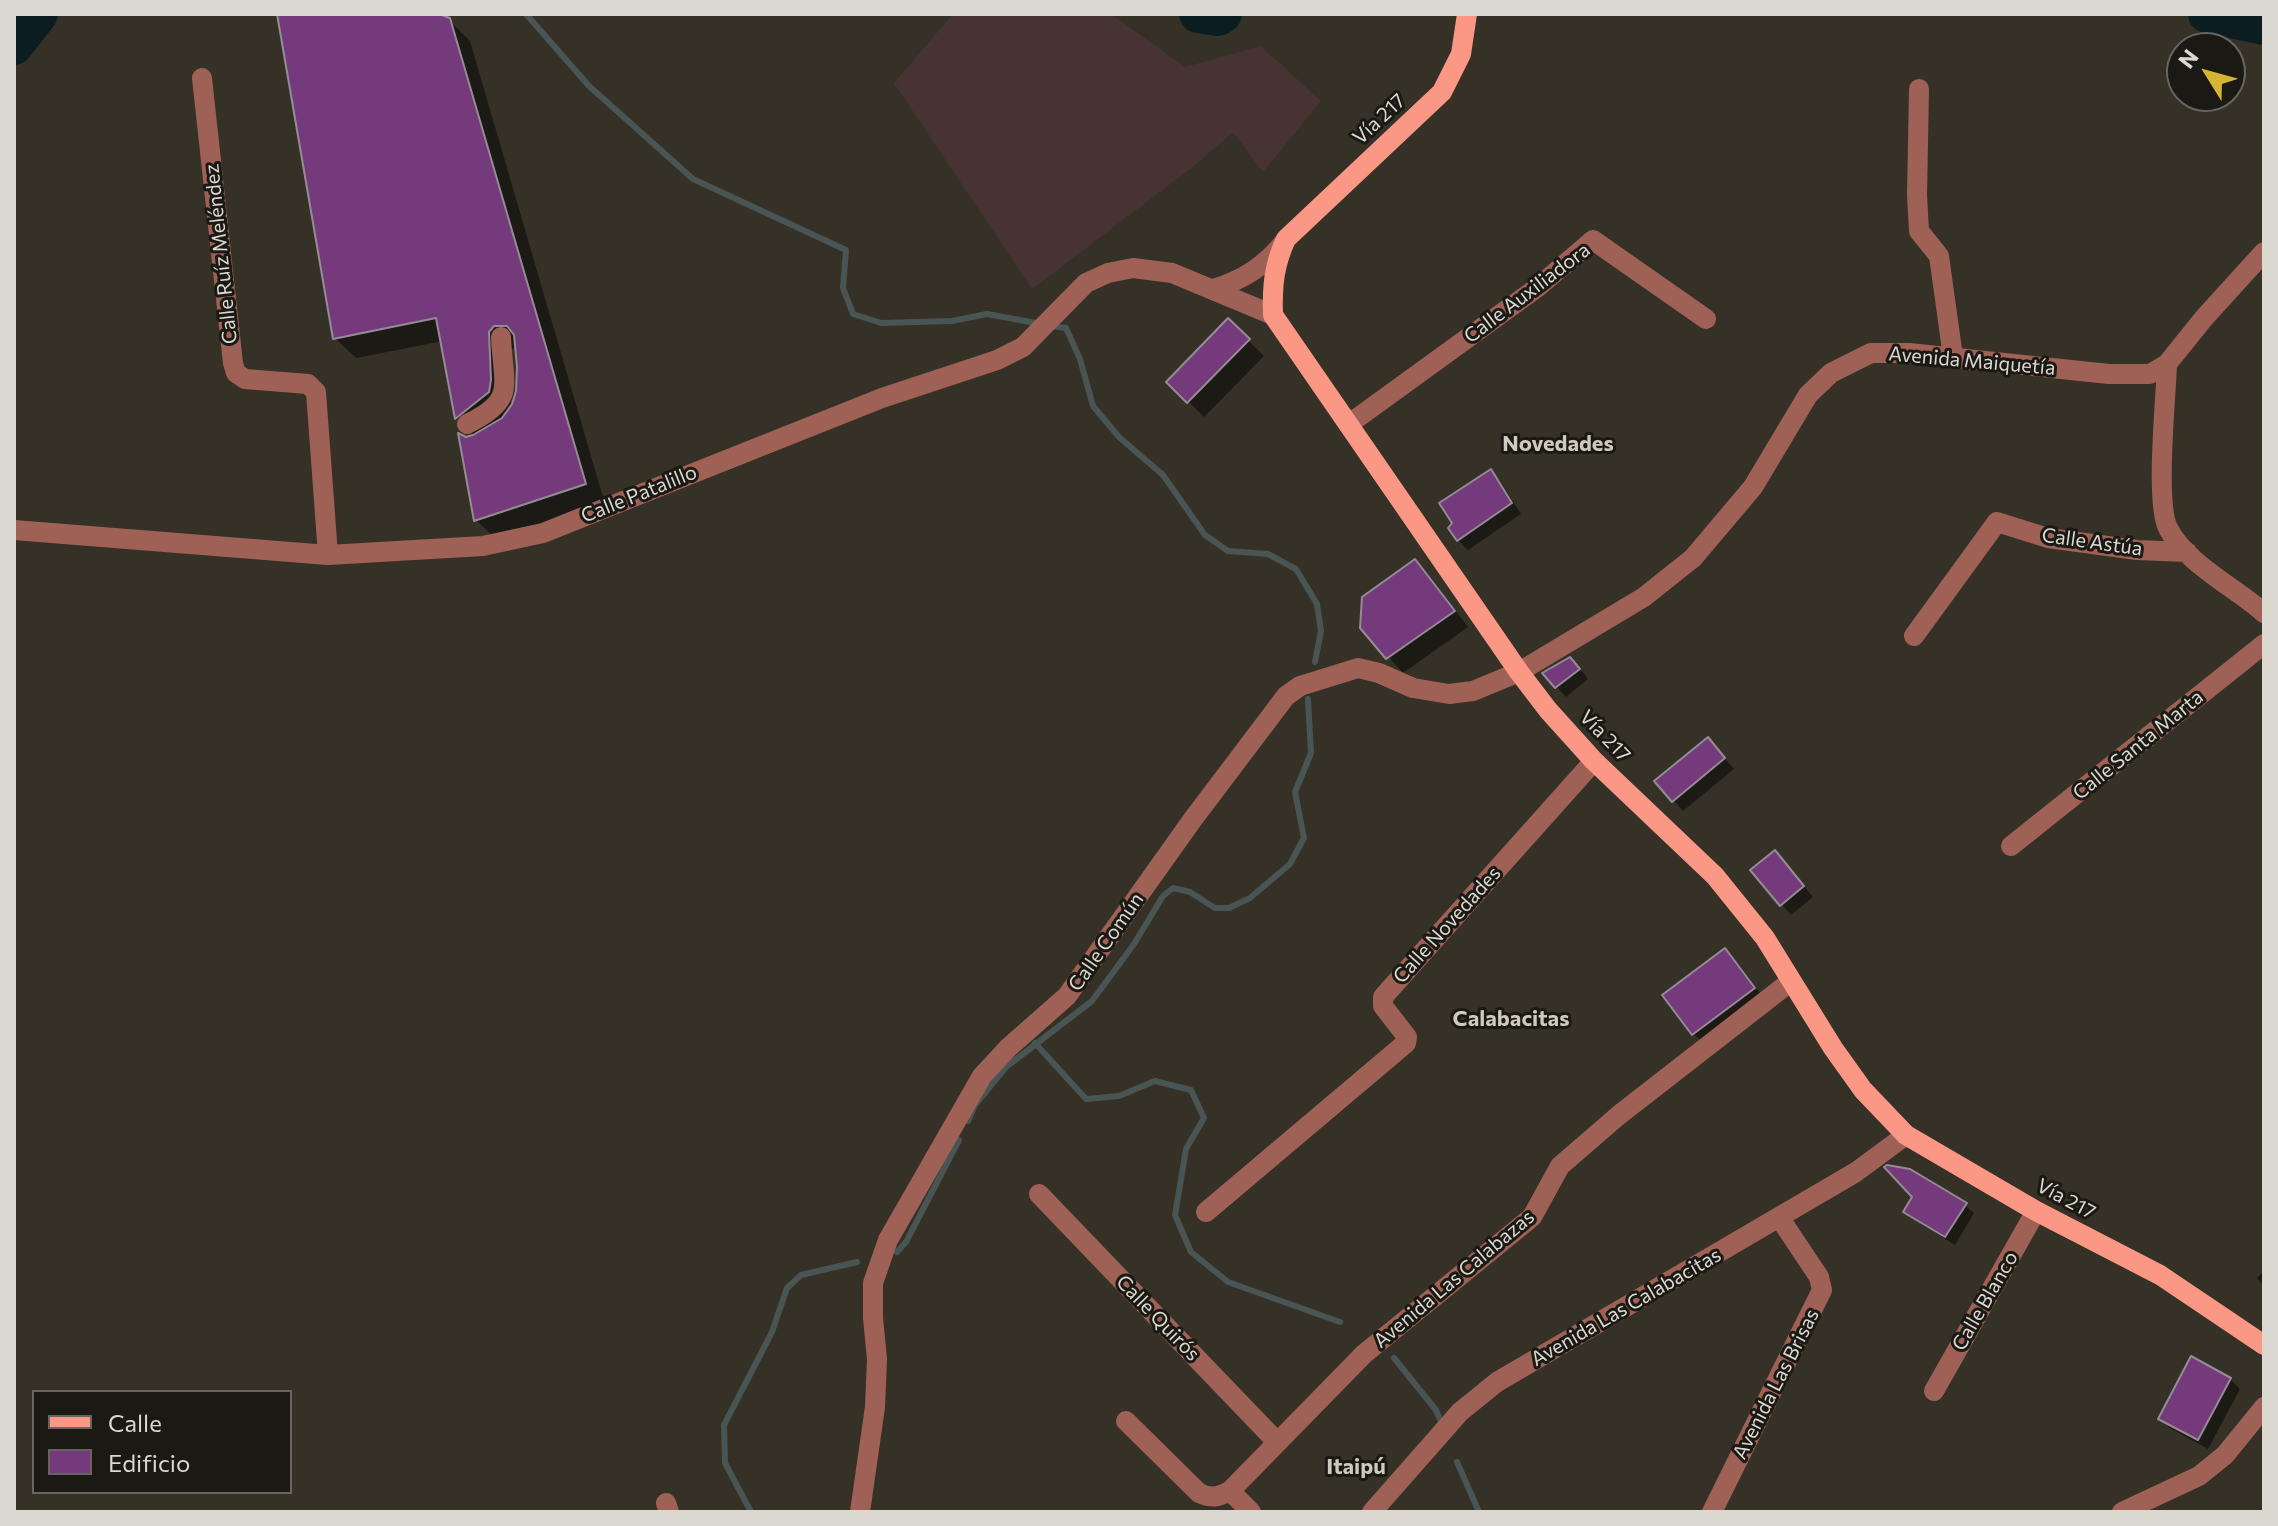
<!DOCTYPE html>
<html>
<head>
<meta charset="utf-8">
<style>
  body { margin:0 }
  #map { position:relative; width:2278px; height:1526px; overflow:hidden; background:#363126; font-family:Commissioner,sans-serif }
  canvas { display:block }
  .frame { position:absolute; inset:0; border:16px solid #dbd8d2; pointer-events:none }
  .legend { position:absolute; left:32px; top:1390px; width:260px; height:104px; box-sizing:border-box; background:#1b1914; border:2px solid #686560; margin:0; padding:10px 14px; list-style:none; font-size:24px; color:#dbd8d2 }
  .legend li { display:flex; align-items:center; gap:16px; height:40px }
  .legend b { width:40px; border:2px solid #686560 }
  .north { position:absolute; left:2166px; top:32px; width:80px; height:80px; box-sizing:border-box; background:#1b1914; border:2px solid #686560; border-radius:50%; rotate:307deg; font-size:22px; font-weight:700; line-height:32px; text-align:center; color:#dbd8d2 }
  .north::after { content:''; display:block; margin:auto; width:28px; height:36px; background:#d6b534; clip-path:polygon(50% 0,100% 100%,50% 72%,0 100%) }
</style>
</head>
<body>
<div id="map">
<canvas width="2278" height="1526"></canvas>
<div class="frame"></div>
<ul class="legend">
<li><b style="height:10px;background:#fb9785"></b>Calle</li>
<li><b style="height:22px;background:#753a7c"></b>Edificio</li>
</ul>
<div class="north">N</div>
</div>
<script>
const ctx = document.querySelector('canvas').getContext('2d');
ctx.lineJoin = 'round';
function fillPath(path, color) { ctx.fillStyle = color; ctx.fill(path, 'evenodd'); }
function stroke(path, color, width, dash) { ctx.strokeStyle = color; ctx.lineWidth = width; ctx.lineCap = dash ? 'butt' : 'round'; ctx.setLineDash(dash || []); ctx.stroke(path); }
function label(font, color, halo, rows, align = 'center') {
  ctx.font = font + ' Commissioner,sans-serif'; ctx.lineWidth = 6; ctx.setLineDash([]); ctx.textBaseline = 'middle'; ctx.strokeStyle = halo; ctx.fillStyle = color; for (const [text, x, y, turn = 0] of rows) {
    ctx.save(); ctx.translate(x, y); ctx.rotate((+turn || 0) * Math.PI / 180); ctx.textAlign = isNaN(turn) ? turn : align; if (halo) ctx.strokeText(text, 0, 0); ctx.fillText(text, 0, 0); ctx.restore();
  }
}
fillPath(new Path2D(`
  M953 14H1111L1185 67 1261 46 1321 101 1263 172 1233 132 1194 166 1032 289 894 83Z`), '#473333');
fillPath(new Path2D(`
  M279 14H433L449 20 470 41 605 504 497 540 476 520 466 439 476 437 457 418 443 341 356 358 335 338ZM517 344 518 391 509 411 511 401 509 353Z
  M1228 321 1264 356 1204 417 1169 382Z
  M1490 471 1500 481 1521 514 1468 550 1458 540Z
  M1415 562 1430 577 1468 627 1403 673 1362 627Z
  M1580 669 1588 679 1566 697 1545 674Z
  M1717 749 1734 769 1683 811 1657 781Z
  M1784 862 1813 897 1791 915 1753 871Z
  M1725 951 1740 966 1768 1004 1709 1049 1694 1034 1665 996Z
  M1965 1205 1974 1213 1955 1245 1915 1220 1906 1212Z
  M2264 1271V1286L2257 1278Z
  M2230 1379 2240 1389 2208 1449 2170 1428 2160 1419Z`), '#0007');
stroke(new Path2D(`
  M526 14 589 86 693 179 846 250 843 288 853 314 881 323 952 321 987 314 1041 324
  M1052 326 1066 328 1080 359 1093 406 1119 437 1163 475 1205 535 1228 551 1268 554 1296 569 1317 604 1321 631 1315 662
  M1035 1043 1086 1099 1119 1096 1155 1081 1191 1090 1204 1118 1186 1149 1175 1215 1191 1252 1228 1282 1340 1322
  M968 1121 975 1105 1006 1067 1092 1001 1134 944 1163 896 1173 888 1190 892 1215 908H1229L1250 898 1290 864 1304 838 1295 792 1311 753 1308 699
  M897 1252 906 1242 959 1140
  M1394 1358 1436 1410 1443 1427
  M1457 1462 1479 1512
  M751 1512 725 1463 724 1425 772 1332 787 1288 801 1275 857 1262`), '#495555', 6);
stroke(new Path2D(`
  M1198 14 1218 17 1223 14
  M2207 14 2264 26
  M14 46 39 14`), '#0b1d20', 38);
const building = new Path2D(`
  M277 14H439L450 18 586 484 474 521 458 433 466 437 473 435 502 418 512 404 516 391 517 367 514 335 507 326H494L489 332 491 380 489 392 455 419 436 318 333 339Z
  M1228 318 1250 339 1187 403 1166 382Z
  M1491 469 1512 503 1457 541 1448 528 1452 523 1439 503Z
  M1415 559 1455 611 1386 659 1360 628 1362 597Z
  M1570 657 1580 669 1555 688 1542 673Z
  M1708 737 1725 758 1672 802 1654 781Z
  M1775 850 1804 886 1780 906 1750 870Z
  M1725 948 1755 988 1692 1035 1662 995Z
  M1887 1165 1910 1169 1967 1203 1945 1237 1903 1212 1912 1197 1884 1167Z
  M2191 1356 2231 1378 2198 1440 2158 1419Z`);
fillPath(building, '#753a7c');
stroke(building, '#958b95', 2);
stroke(new Path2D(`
  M202 78 233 363 236 373 245 379 308 384 316 392 328 555
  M1919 89 1917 195 1919 231 1939 256 1953 357
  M1213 289C1243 280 1265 266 1285 241
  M2167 364C2166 398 2155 502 2168 528 2185 563 2236 588 2264 613
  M467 424C517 400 503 386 501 337
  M1349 424 1538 287 1593 240 1706 319
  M14 530 328 555 483 546 543 533 882 398 997 360 1023 347 1086 283 1108 273 1133 268 1172 273 1273 315
  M1914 636 1997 522 2048 538 2137 550 2187 552
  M2011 846 2264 644
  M1039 1194 1277 1442
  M1206 1212 1406 1043 1407 1037 1383 1006V997L1594 761
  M1934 1391 2036 1211
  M1126 1421 1199 1493C1212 1499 1218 1497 1230 1491L1364 1354 1532 1217 1560 1166 1619 1115 1790 982
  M1230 1491 1251 1512
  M666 1503 669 1512
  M860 1512 875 1407 877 1359 873 1318V1283L888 1240 982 1076 1008 1048 1067 996 1193 819 1286 696 1300 686 1358 668 1379 673 1413 688 1449 694 1473 691 1519 672 1644 597 1693 558 1753 487 1808 395 1831 373 1871 353H1909L2109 374H2150L2167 364 2204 318 2264 252
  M1372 1512 1460 1412 1497 1382 1856 1172 1906 1135
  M1712 1512 1822 1290 1819 1277 1779 1217
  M2122 1512 2199 1476 2225 1455 2264 1407`), '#9f6156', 20);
stroke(new Path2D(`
  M1467 14 1461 54 1442 92 1286 239C1274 265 1272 286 1273 315L1519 672 1548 710 1594 761 1715 876 1765 938 1833 1048 1863 1090 1906 1135 2036 1211 2160 1275 2264 1345`), '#fb9785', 20);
label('20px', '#dbd8d2', '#1b1914', [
  ["Vía 217",1379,119,-43],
  ["Calle Ruíz Meléndez",221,254,-96],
  ["Calle Auxiliadora",1527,293,-37],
  ["Avenida Maiquetía",1972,361,5],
  ["Calle Patalillo",639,494,-22],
  ["Calle Astúa",2092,542,8],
  ["Vía 217",1605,736,46],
  ["Calle Santa Marta",2138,745,-39],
  ["Calle Novedades",1447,925,-48],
  ["Calle Común",1106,942,-55],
  ["Vía 217",2066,1199,28],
  ["Avenida Las Calabazas",1454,1279,-40],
  ["Calle Blanco",1985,1301,-60],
  ["Avenida Las Calabacitas",1626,1307,-30],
  ["Calle Quirós",1158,1318,46],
  ["Avenida Las Brisas",1776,1384,-63]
]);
label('bold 22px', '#d0cabd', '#1b1914', [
  ["Novedades",1558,444],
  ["Calabacitas",1511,1019],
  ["Itaipú",1356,1467]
]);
</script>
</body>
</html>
